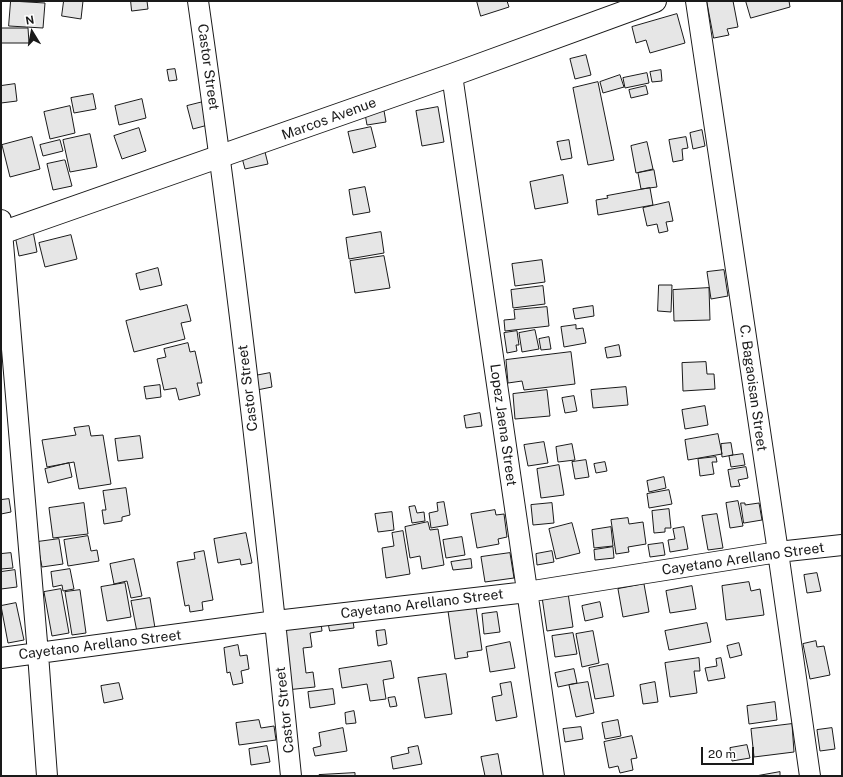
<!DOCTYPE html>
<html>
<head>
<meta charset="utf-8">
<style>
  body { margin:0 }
  #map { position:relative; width:843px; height:777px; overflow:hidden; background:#fff; font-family:"Public Sans",sans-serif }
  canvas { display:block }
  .frame { position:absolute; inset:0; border:2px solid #1a1a1a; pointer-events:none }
  .north { position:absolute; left:12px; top:12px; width:40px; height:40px; -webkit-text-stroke:3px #fff; paint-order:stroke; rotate:350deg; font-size:11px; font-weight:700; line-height:16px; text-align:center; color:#1a1a1a }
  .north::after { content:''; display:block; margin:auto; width:14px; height:18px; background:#1a1a1a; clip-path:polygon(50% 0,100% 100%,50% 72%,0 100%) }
  .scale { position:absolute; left:701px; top:747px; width:53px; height:18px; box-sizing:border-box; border:2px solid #1a1a1a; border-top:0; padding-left:5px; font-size:12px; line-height:14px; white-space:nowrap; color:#1a1a1a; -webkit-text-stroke:3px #fff; paint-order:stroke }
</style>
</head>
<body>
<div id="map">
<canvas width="843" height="777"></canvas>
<div class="frame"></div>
<div class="north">N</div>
<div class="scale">20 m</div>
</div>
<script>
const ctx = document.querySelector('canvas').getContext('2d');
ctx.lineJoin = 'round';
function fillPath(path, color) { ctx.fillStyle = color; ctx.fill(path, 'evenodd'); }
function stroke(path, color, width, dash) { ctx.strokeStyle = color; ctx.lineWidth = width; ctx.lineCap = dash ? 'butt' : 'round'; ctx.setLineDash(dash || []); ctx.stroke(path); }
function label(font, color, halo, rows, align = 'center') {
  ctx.font = font + ' "Public Sans",sans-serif'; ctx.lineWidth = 3; ctx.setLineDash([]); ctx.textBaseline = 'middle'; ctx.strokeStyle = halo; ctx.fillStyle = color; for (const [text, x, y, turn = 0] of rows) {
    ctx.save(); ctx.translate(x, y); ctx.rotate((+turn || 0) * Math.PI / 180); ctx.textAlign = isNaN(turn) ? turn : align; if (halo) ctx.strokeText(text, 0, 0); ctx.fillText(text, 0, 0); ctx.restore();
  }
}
const building = new Path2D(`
  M11 1 45 3 43 28 9 26Z
  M64 1H83L81 19 62 16Z
  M131 1H147L148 9 132 11Z
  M477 1H507L509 7 481 16Z
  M707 1H733L738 27 727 29 729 35 714 38Z
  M746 1H789L790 7 751 18Z
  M677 14 685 43 650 53 646 40 636 43 632 27Z
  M1 28H28L29 43H1Z
  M586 55 591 75 575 79 570 59Z
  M175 69 177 80 169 81 167 70Z
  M661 70 662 81 652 82 650 72Z
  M647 73 649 83 625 88 623 78Z
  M620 75 624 87 603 93 600 82Z
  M598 82 614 160 588 165 573 88Z
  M15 84 17 101 1 103V86Z
  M646 86 648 94 631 98 629 90Z
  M93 94 96 109 74 113 71 98Z
  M142 99 146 118 119 125 115 106Z
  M203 102 208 125 193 129 187 106Z
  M383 105 386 122 367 125 364 108Z
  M70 106 75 133 50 139 44 112Z
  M438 107 444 142 422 146 416 111Z
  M371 127 376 147 353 153 348 132Z
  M139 128 146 151 122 159 114 136Z
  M702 130 705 146 693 149 690 133Z
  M90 134 97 167 70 172 63 140Z
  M32 137 40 169 10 177 2 145Z
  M686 137 688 148 682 149 683 160 673 162 669 140Z
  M60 140 63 151 43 156 40 145Z
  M569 140 572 158 561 160 557 142Z
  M647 142 653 169 636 173 631 146Z
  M264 148 268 164 245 169 241 154Z
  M64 160H65L72 186 53 190 47 164Z
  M654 170 657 187 641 189 638 173Z
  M563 175 568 203 535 209 530 182Z
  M365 187 370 212 353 215 349 190Z
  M650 188 653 205 598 215 596 200 608 198 607 196Z
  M669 202 673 221 666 222 668 231 659 233 657 224 647 226 643 208Z
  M32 226 37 252 19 256 14 230Z
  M381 232 384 253 349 259 346 238Z
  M71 235 77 259 45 267 39 243Z
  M384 256 390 288 355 293 350 261Z
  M542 260 545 282 515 286 512 264Z
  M158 268 162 285 140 290 136 274Z
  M724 270 728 296 711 299 707 272Z
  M659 285H672L671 312 658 311Z
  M543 286 545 304 513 308 511 290Z
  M709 288 710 320 674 321 673 290Z
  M187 305 191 321 181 323 185 339 134 352 126 321Z
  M593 306 594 316 575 319 573 309Z
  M547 307 549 326 505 331 504 320 515 319 514 310Z
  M576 325V329L583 328 586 343 564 347 561 327Z
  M535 330 539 349 522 352 519 333Z
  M517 331 519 345H516L517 351 507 353 504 333Z
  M549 337 551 349 541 350 539 339Z
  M188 343 190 352 195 351 202 383H197L200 395 179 400 176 388 164 390 157 359 166 357 164 349Z
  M619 345 621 356 607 358 605 348Z
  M571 352 575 384 524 390 522 381 508 383 506 360Z
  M706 362 707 374H714L715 389 683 391 682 363Z
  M270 373 272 387 252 391 249 377Z
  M160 385 161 397 146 399 144 387Z
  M626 387 628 405 593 408 591 390Z
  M547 390 550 416 515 419 513 394Z
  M574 396 577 411 565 413 562 398Z
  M705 406 708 425 685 429 682 410Z
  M480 413 482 426 466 428 464 416Z
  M89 426 91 436 103 435 111 484 79 489 74 462 47 467 42 440 76 435 74 428Z
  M718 434 722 454 688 460 685 440Z
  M140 436 143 458 118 461 115 439Z
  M544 442 548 463 528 466 524 445Z
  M731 443 733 455 722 457 721 444Z
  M572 444 575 460 558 462 556 447Z
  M743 454 745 465 731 467 729 456Z
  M716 457 717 462H712L714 474 700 476 698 459Z
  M586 460 589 477 575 479 572 462Z
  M605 462 607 471 596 473 594 464Z
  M69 463 72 477 48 483 45 469Z
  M559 465 564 495 541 498 537 469Z
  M746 467 748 478 738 480 740 486 731 487 728 470Z
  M664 477 666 488 649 492 647 481Z
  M126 488 130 515 122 517V521L104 524 102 510H106L103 491Z
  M669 490 672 504 649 508 647 494Z
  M9 499 11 512 1 514V500Z
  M738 501 743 526 730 528 726 503Z
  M444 502 448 525 431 528 429 513 438 511 437 503Z
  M84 503 88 534 53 538 49 508Z
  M552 503 554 523 533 525 531 505Z
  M741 503H745V505L759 503 762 520 744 523Z
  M415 506 417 513 424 512 425 521 412 523 409 507Z
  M669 509 671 528H665V532L654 533 652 511Z
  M495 510 496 515 504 514 507 537 498 539 499 544 477 548 471 514Z
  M392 512 394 530 378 532 375 514Z
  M717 514 723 548 708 550 702 516Z
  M628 518 629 524 643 522 646 544 628 547 629 552 616 554 611 520Z
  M428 522 430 530 438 529 444 565 422 569 420 556 410 558 405 527Z
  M572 523 580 553 556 559 549 529Z
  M611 527 613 546 594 548 592 530Z
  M684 527 688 549 670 552 668 540 675 539 673 529Z
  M403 531 410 574 386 578 382 548 394 546 392 533Z
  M246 533 252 563 241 565 240 559 218 563 214 539Z
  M88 536 91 551 97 550 99 561 68 566 64 540Z
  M462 537 465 555 446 558 443 540Z
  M59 539 63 564 42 567 37 542Z
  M663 543 665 555 650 557 648 545Z
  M613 547 614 558 595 560 594 550Z
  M204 551 213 600 202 602 203 610 190 612 189 605 185 606 177 562 195 559 194 553Z
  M552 551 554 562 537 565 536 554Z
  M11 553 13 568 1 569V554Z
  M510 553 514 578 485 582 481 557Z
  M134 559 142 596 131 598 127 581 114 584 110 564Z
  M471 559 472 568 453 570 451 562Z
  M70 569 74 589 63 591 62 585 53 587 51 572Z
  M15 570 17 587 1 589V572Z
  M817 573 821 591 807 593 804 575Z
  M749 582 751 591 760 589 764 615 726 620 722 586Z
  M125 583 131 617 107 621 101 587Z
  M644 584 649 612 623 617 618 589Z
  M692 586 696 609 670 613 666 591Z
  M61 589 69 633 52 636 44 592Z
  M80 590 86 633 72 635 65 592Z
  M568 593 573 627 547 631 542 597Z
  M150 598 155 628 137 632 131 601Z
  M600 602 603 617 585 621 582 606Z
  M16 603 24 640 8 643 1 606Z
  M476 607 482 650 467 652 468 657 455 659 448 611Z
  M497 612 500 632 484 634 482 614Z
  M328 621H353L354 628 330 631Z
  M321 623 322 631 310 633 312 647 303 648 306 673 313 672 315 687 286 690 279 628Z
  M707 623 711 642 669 650 665 631Z
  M385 630 387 644 378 646 376 631Z
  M593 631 599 663 582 667 576 634Z
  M573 633 577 654 555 657 552 636Z
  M816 641 817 647 824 646 830 675 810 679 803 644Z
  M510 642 515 668 490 672 486 647Z
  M739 643 742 655 730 658 727 646Z
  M238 645 240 656 247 655 249 669 241 671 243 683 233 685 230 672 227 673 224 648Z
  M699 658 700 671H694L697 693 670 697 665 663Z
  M721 658 725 678 708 681 705 668 717 666 716 659Z
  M391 661 394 678 383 680 386 699 370 701 367 684 342 688 339 669Z
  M608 664 614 696 595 699 589 668Z
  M574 669 577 683 558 687 555 673Z
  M446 674 452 714 425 718 418 678Z
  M511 682 517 717 496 721 492 697 502 695 500 684Z
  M588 682 594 713 576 717 569 685Z
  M655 682 658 702 643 704 640 685Z
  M119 683 123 699 104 703 101 686Z
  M333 689 335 704 310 708 308 692Z
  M395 697 397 706 390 707 388 698Z
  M775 702 777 720 749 724 747 706Z
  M354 711 356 723 346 724 345 713Z
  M259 720 261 728 274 726 276 740 239 745 236 723Z
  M618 720 621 736 605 739 602 723Z
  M792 724 794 752 754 757 751 729Z
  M581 727 583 739 565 742 563 729Z
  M343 728 347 751 315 756 313 748 321 746 319 733Z
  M832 728 835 749 820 751 817 730Z
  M632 736 637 758 631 759 633 770 620 773 618 766 609 768 604 742Z
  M747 745 750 758 732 761 730 748Z
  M267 746 270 762 251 765 249 749Z
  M418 746 422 764 393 769 391 757 409 753 408 748Z
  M498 754 502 776H485L481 757Z
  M780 772V776H756Z
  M355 773V776H319V775Z`);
fillPath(building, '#e6e6e6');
stroke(building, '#1a1a1a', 1);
const minor = new Path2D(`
  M198 1C235 259 265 517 291 776
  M696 1 778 552 810 776
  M452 75 554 776
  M1 220 38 654 47 776
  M1 658 276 621 527 592 778 552 842 545`);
const major = new Path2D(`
  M1 233 452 75 655 1`);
stroke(minor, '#1a1a1a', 22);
stroke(major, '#1a1a1a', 24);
stroke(minor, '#fff', 20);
stroke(major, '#fff', 22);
label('14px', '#1a1a1a', '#fff', [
  ["Castor Street",208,67,82],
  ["Marcos Avenue",329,119,-20],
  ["Castor Street",248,388,-97],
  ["C. Bagaoisan Street",753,388,82],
  ["Lopez Jaena Street",503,425,82],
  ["Cayetano Arellano Street",743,559,-8],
  ["Cayetano Arellano Street",422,604,-7],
  ["Cayetano Arellano Street",100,645,-7],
  ["Castor Street",285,710,-96]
]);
</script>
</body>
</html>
